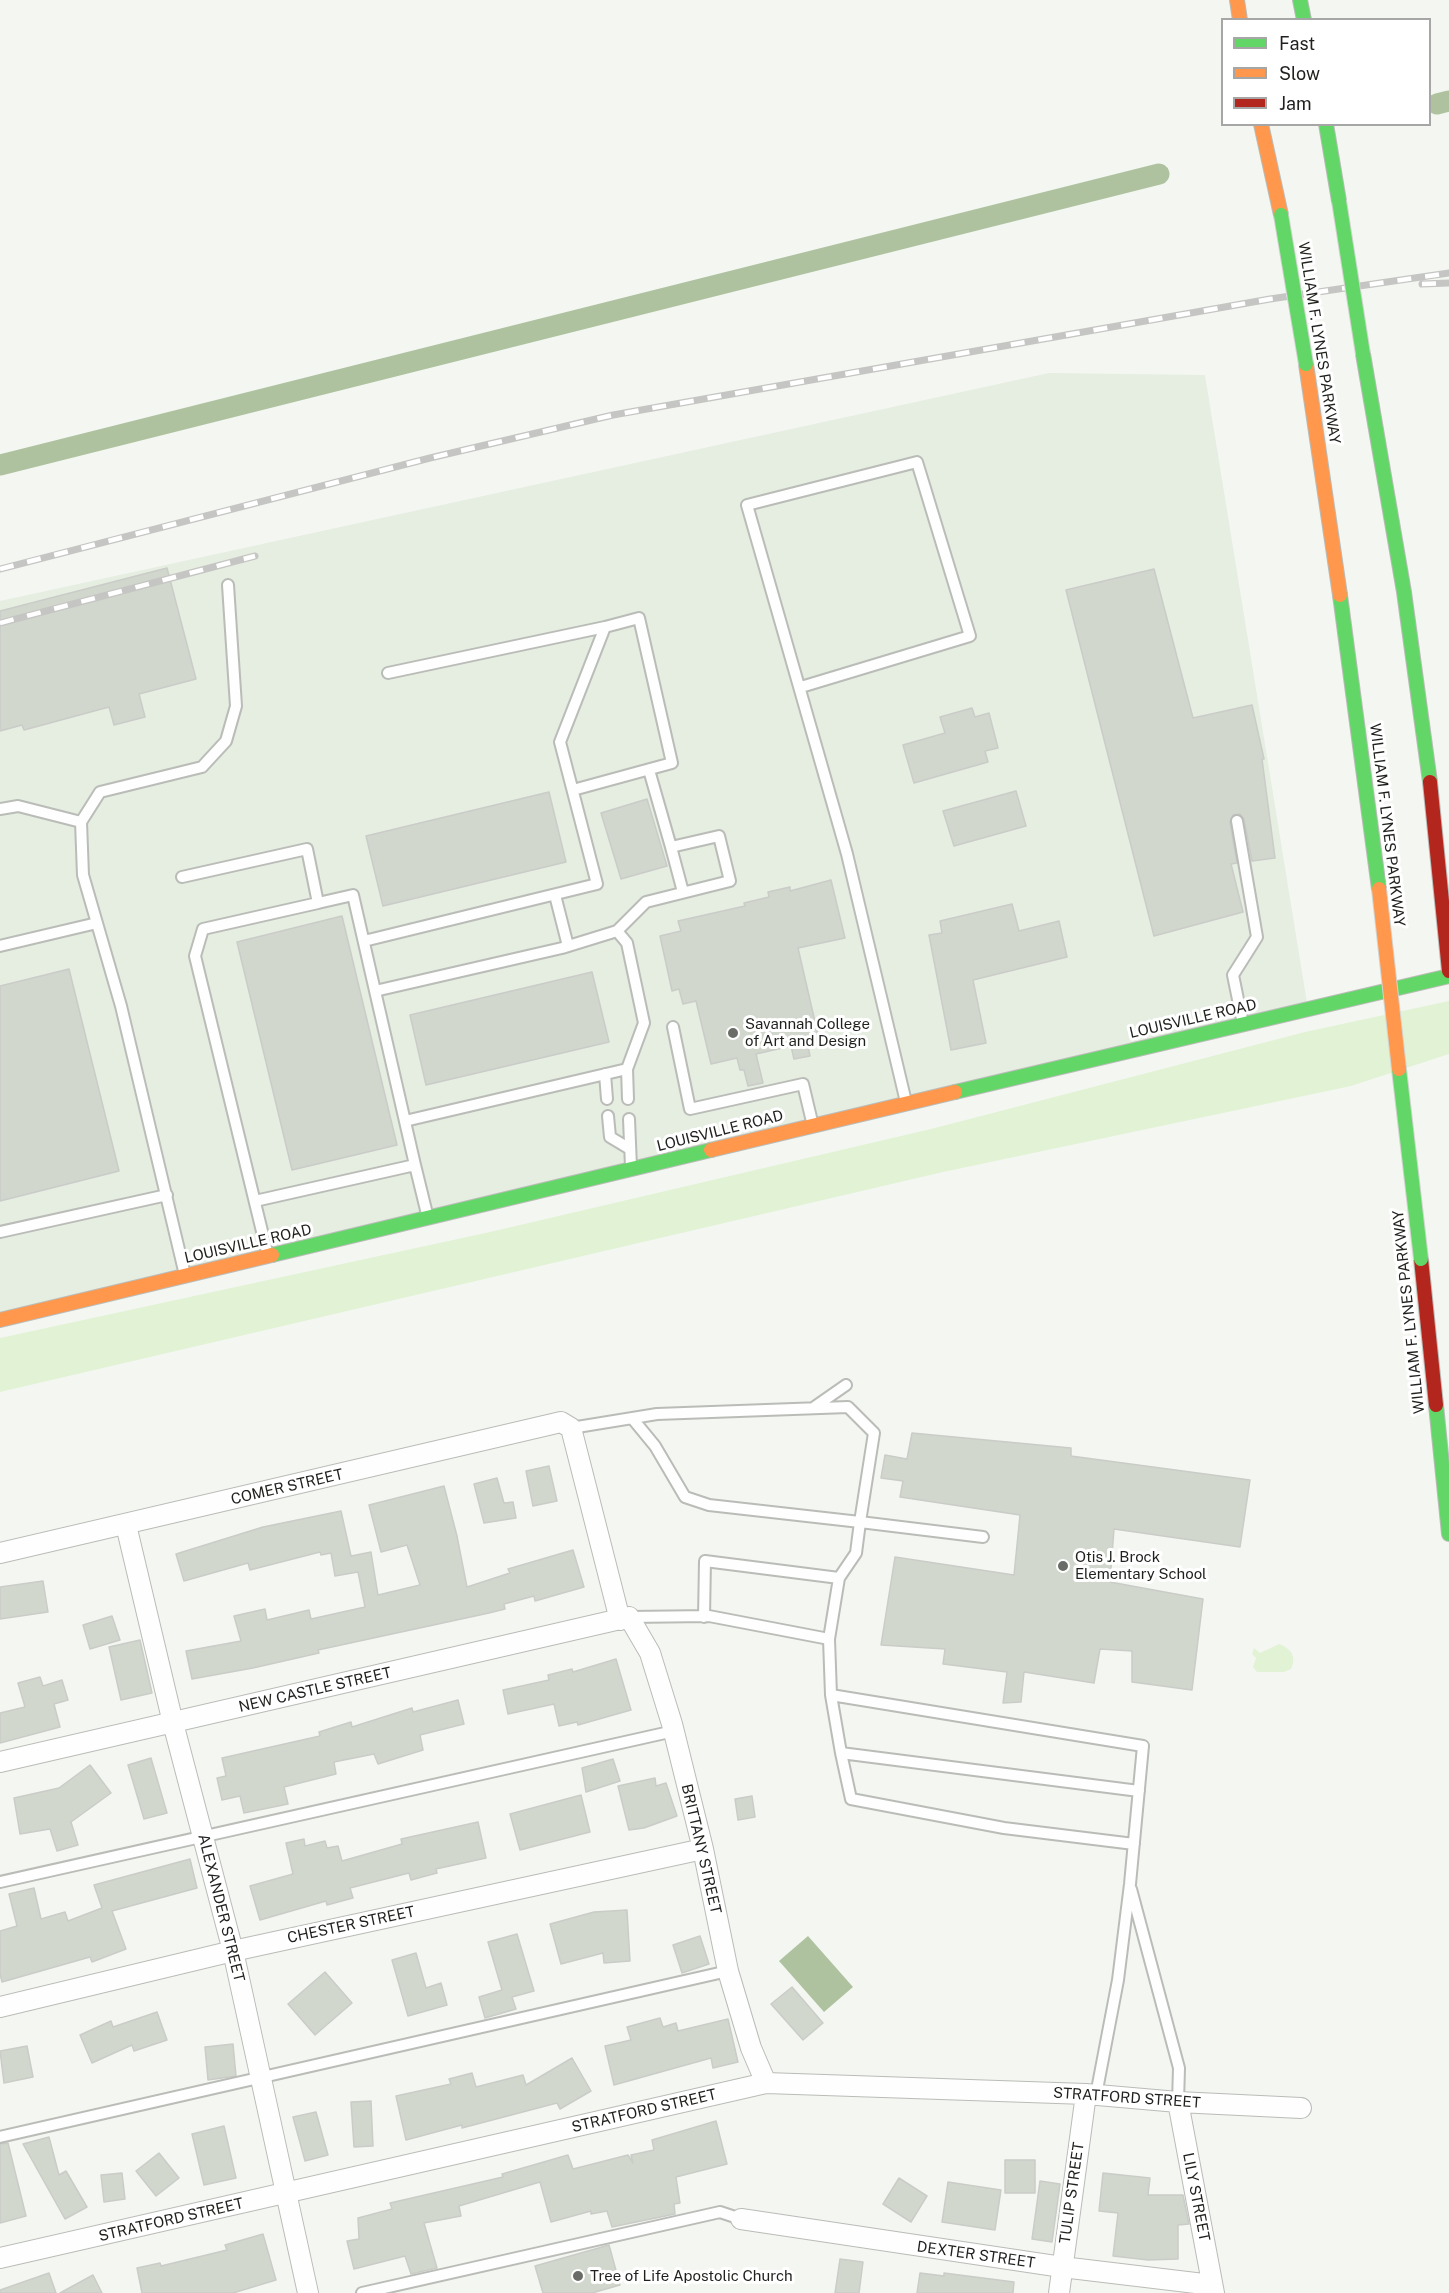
<!DOCTYPE html>
<html>
<head>
<meta charset="utf-8">
<style>
  body { margin:0 }
  #map { position:relative; width:1449px; height:2293px; overflow:hidden; background:#f4f7f1; font-family:"Public Sans",sans-serif }
  canvas { display:block }
  .legend { position:absolute; left:1221px; top:18px; width:210px; height:108px; box-sizing:border-box; background:#fff; border:2px solid #a5a6a5; margin:0; padding:8px 10px; list-style:none; font-size:18px; color:#1f211d }
  .legend li { display:flex; align-items:center; gap:12px; height:30px }
  .legend b { width:30px; border:2px solid #a5a6a5 }
</style>
</head>
<body>
<div id="map">
<canvas width="1449" height="2293"></canvas>
<ul class="legend">
<li><b style="height:8px;background:#63d668"></b>Fast</li>
<li><b style="height:8px;background:#ff974d"></b>Slow</li>
<li><b style="height:8px;background:#b3261e"></b>Jam</li>
</ul>
</div>
<script>
const ctx = document.querySelector('canvas').getContext('2d');
ctx.lineJoin = 'round';
function fillPath(path, color) { ctx.fillStyle = color; ctx.fill(path, 'evenodd'); }
function stroke(path, color, width, dash) { ctx.strokeStyle = color; ctx.lineWidth = width; ctx.lineCap = dash ? 'butt' : 'round'; ctx.setLineDash(dash || []); ctx.stroke(path); }
function label(font, color, halo, rows, align = 'center') {
  ctx.font = font + ' "Public Sans",sans-serif'; ctx.lineWidth = 6; ctx.setLineDash([]); ctx.textBaseline = 'middle'; ctx.strokeStyle = halo; ctx.fillStyle = color; for (const [text, x, y, turn = 0] of rows) {
    ctx.save(); ctx.translate(x, y); ctx.rotate((+turn || 0) * Math.PI / 180); ctx.textAlign = isNaN(turn) ? turn : align; if (halo) ctx.strokeText(text, 0, 0); ctx.fillText(text, 0, 0); ctx.restore();
  }
}
fillPath(new Path2D(`
  M1049 373 1205 375 1308 1009 0 1320V601Z`), '#e6ede1');
fillPath(new Path2D(`
  M1449 1001V1054L1351 1086 943 1172 0 1392V1338L490 1232 931 1129 1305 1032Z
  M1279 1644C1291 1648 1297 1657 1291 1669L1284 1672H1257L1253 1667 1256 1658 1252 1654 1254 1648 1260 1653Z`), '#e2f2d5');
fillPath(new Path2D(`
  M808 1936 853 1987 824 2012 779 1961Z`), '#afc2a0');
stroke(new Path2D(`
  M1437 104 1449 101
  M0 465 1159 174`), '#afc2a0', 21);
const building = new Path2D(`
  M167 568 196 679 139 694 145 717 114 725 109 707 24 730 22 725 0 731V611Z
  M1154 569 1193 718 1252 705 1264 759H1262L1275 858 1252 861 1244 819 1240 814 1233 815 1230 822 1237 863 1231 864 1243 912 1154 936 1066 590Z
  M972 708 975 717 989 713 998 748 985 751 988 762 914 783 903 745 945 733 940 717Z
  M1016 791 1026 826 954 846 943 811Z
  M549 792 566 862 383 906 366 836Z
  M647 799 667 866 621 879 601 813Z
  M831 880 845 938 798 948 819 1039 807 1042 810 1056 794 1059 791 1046 756 1054 763 1083 748 1086 744 1070H740L737 1058 711 1064 696 1001 683 1004 679 989 672 991 660 936 681 931 678 921 745 906 744 903 769 897 768 892 790 887V891Z
  M1012 904 1019 931 1059 921 1067 957 973 980 986 1043 951 1050 929 935 942 933 940 921Z
  M342 916 397 1145 292 1170 237 942Z
  M69 969 119 1171 0 1201V986Z
  M592 972 609 1042 426 1085 410 1015Z
  M912 1433 1071 1448V1456L1250 1480 1240 1547 1114 1529 1110 1582 1203 1599 1192 1690 1132 1682V1651L1100 1649 1094 1683 1024 1672 1021 1702 1003 1703 1007 1672 943 1664 945 1649 881 1645 895 1557 1014 1575 1020 1515 900 1497 903 1481 881 1478 885 1455 907 1459Z
  M549 1466 557 1501 533 1506 526 1471Z
  M497 1478 504 1503 513 1502 516 1518 484 1523 474 1484Z
  M444 1486 457 1536 467 1587 510 1573 508 1569 573 1550 584 1587 535 1601 534 1596 504 1604 505 1609 489 1613 318 1650 319 1653 253 1668 192 1679 186 1651 241 1641 234 1616 265 1609 267 1620 309 1610 311 1619 365 1607 358 1572 335 1576 331 1553 321 1555 320 1552 250 1570 248 1563 184 1581 176 1554 263 1527 341 1511 351 1556 371 1552 378 1595 420 1585 407 1545 381 1552 369 1505Z
  M43 1581 48 1612 0 1619V1587Z
  M112 1616 120 1640 90 1649 83 1625Z
  M140 1640 152 1693 121 1700 109 1647Z
  M616 1659 631 1710 578 1725 577 1722 559 1726 554 1704 508 1714 503 1690 549 1680 548 1675 572 1669 573 1672Z
  M40 1677 43 1686 62 1680 68 1700 54 1704 60 1727 0 1743V1713L25 1707 18 1683Z
  M458 1700 464 1724 420 1735 423 1750 378 1764 374 1754 334 1762 336 1774 284 1787 288 1804 244 1813 240 1796 222 1800 217 1778 226 1776 222 1758 320 1736 319 1732 351 1722 352 1727 412 1708 413 1712Z
  M151 1758 167 1813 144 1819 128 1765Z
  M613 1759 620 1781 586 1792 582 1768Z
  M90 1765 111 1793 71 1822 78 1845 57 1851 50 1829 20 1834 14 1798 59 1788Z
  M655 1778 656 1786 666 1783 677 1816 644 1828 629 1830 618 1786Z
  M581 1795 590 1832 520 1850 510 1814Z
  M752 1796 755 1817 738 1820 735 1799Z
  M478 1822 486 1858 436 1869 437 1873 411 1880 409 1873 350 1888 353 1898 327 1905 326 1901 260 1920 250 1886 293 1874 286 1843 304 1839 305 1846 325 1841 327 1848 338 1846 342 1861 402 1844 401 1839Z
  M190 1859 197 1888 112 1911 126 1949 92 1962 90 1957 2 1982 0 1974V1931L17 1926 9 1894 34 1888 41 1919 65 1912 68 1921 102 1908 94 1885Z
  M627 1910 630 1961 604 1963 603 1953 561 1964 550 1924 594 1912Z
  M517 1934 534 1991 512 1997 516 2009 485 2018 479 1997 502 1990 488 1942Z
  M700 1936 709 1964 682 1973 673 1945Z
  M416 1953 426 1988 441 1983 447 2005 408 2016 392 1960Z
  M325 1972 352 2003 315 2035 288 2004Z
  M792 1987 823 2023 803 2040 771 2004Z
  M157 2012 167 2040 134 2051 132 2045 92 2063 80 2035 111 2021 113 2027Z
  M660 2018 663 2027 676 2023 678 2031 728 2019 738 2062 713 2068 711 2058 614 2085 605 2046 631 2040 627 2027Z
  M233 2044 236 2076 208 2080 205 2047Z
  M27 2046 33 2077 4 2083 0 2051Z
  M572 2058 591 2091 560 2109 557 2103 462 2128V2125L406 2140 396 2096 451 2084 449 2079 472 2073 476 2087 523 2075 526 2085Z
  M371 2101 373 2146 354 2147 351 2102Z
  M316 2112 328 2155 305 2161 293 2117Z
  M716 2121 727 2164 676 2177 680 2203 674 2204 675 2214 612 2227 607 2211 591 2214V2211L551 2222 540 2182 459 2206 461 2216 424 2223 437 2268 411 2274 405 2256 354 2269 347 2241 359 2239 358 2218 392 2209 390 2203 503 2177 502 2174 568 2155 573 2169 628 2155 633 2163 631 2155 654 2150 652 2140Z
  M224 2126 236 2178 204 2185 192 2134Z
  M49 2137 59 2175 66 2171 87 2207 65 2219 23 2144Z
  M8 2143 26 2216 0 2223V2144Z
  M159 2153 179 2178 156 2196 136 2171Z
  M1005 2160H1035V2193H1005Z
  M122 2173 125 2199 104 2202 101 2175Z
  M1103 2173 1150 2178 1148 2195H1183L1189 2224 1178 2225V2259L1148 2260 1113 2256 1118 2213 1099 2211Z
  M899 2178 927 2196 911 2222 883 2204Z
  M1040 2181 1060 2184 1052 2242 1032 2239Z
  M948 2182 1001 2190 995 2230 942 2222Z
  M263 2234 276 2280 233 2293H142L137 2268 160 2263 161 2266 227 2250 225 2245Z
  M609 2245 620 2285 592 2293H543L535 2266Z
  M840 2259 863 2262 859 2293H835Z
  M49 2273 56 2293H0V2290Z
  M920 2273 944 2276V2273L1014 2282 1013 2293H917Z
  M93 2275 102 2293H60Z`);
fillPath(building, '#d1d7cc');
stroke(building, '#caccc8', 1.5);
const lane = new Path2D(`
  M801 687 970 636 917 462 747 505 847 854 906 1102
  M649 770 671 847
  M573 790 672 763 639 618 605 627
  M0 809 18 806 81 822
  M1237 821 1257 937 1233 975 1243 1024
  M182 877 307 849 318 903 203 929 195 956 268 1256
  M555 895 568 946
  M617 931 627 943 644 1023 627 1069
  M364 941 597 884 560 742 605 627 388 673
  M0 946 97 923
  M375 991 562 948 617 931 646 902 730 881 719 836 671 847 683 892
  M673 1027 690 1109 803 1084 813 1126
  M605 1074 607 1099
  M608 1116 610 1137 630 1149
  M629 1119 631 1167
  M405 1121 627 1069 628 1099
  M415 1165 428 1218
  M255 1201 415 1165 353 895 318 903
  M0 1232 167 1195
  M185 1275 121 1006 83 875 81 822 100 792 202 767 226 741 236 706 228 585
  M813 1408 846 1385
  M571 1428 657 1414 848 1407 874 1433 860 1522 709 1505 685 1497 655 1446 632 1418
  M839 1578 856 1553 860 1522 983 1537
  M629 1617 709 1616 829 1639 831 1695 841 1753
  M704 1617 705 1561 839 1578 829 1639
  M831 1695 1143 1746 1130 1884 1118 1980 1096 2095
  M1134 1844 1004 1828 851 1799 841 1753 1139 1791
  M0 1882 674 1731
  M1131 1889 1179 2068 1178 2102
  M0 2137 728 1971
  M362 2293 720 2212 741 2219`);
const street = new Path2D(`
  M126 1525 173 1723 233 1951 308 2293
  M0 1553 561 1422 571 1428 620 1620
  M0 1762 629 1617 650 1653 672 1724 703 1849 728 1971 751 2048 766 2083
  M0 2007 233 1951 703 1849
  M1178 2102 1214 2293
  M741 2219 1062 2267 1212 2285
  M0 2258 766 2083 1086 2094 1178 2102 1301 2108
  M1059 2293 1086 2094`);
const fast = new Path2D(`
  M1300 0 1304 20
  M1326 124 1339 201
  M1363 354 1404 592 1430 782
  M1340 595 1379 889
  M955 1092 1449 976
  M272 1255 711 1150
  M1436 1405 1449 1534`);
const slow = new Path2D(`
  M1237 0 1240 20
  M1261 124 1281 215
  M1306 364 1340 595
  M711 1150 955 1092
  M0 1320 272 1255`);
const jam = new Path2D(`
  M1430 782 1449 971
  M1421 1259 1436 1405`);
stroke(lane, '#babcb8', 14);
stroke(street, '#babcb8', 22);
stroke(fast, '#babcb8', 16);
stroke(slow, '#babcb8', 16);
stroke(jam, '#babcb8', 16);
stroke(lane, '#fdfefd', 10);
stroke(street, '#fdfefd', 20);
stroke(fast, '#63d668', 14);
stroke(slow, '#ff974d', 14);
stroke(jam, '#b3261e', 14);
const rail = new Path2D(`
  M1422 284 1449 283
  M0 569 430 458 613 415 1270 299 1449 273
  M0 623 255 556`);
stroke(rail, '#c5c6c4', 7);
stroke(rail, '#fff', 4.5, [14]);
const fastBridge = new Path2D(`
  M1339 201 1363 354
  M1281 215 1306 364
  M1399 1069 1421 1259`);
const slowBridge = new Path2D(`
  M1379 889 1399 1069`);
stroke(fastBridge, '#d3d4d1', 16, []);
stroke(slowBridge, '#d3d4d1', 16, []);
stroke(fastBridge, '#63d668', 14);
stroke(slowBridge, '#ff974d', 14);
for (const [x, y, r, color] of [
  [733,1033,6,"#6a6c67"],
  [1063,1566,6,"#6a6c67"],
  [578,2276,6,"#6a6c67"]
]) { const dot = new Path2D(); dot.arc(x, y, r, 0, 2 * Math.PI); ctx.fillStyle = color; ctx.fill(dot); stroke(dot, '#fff', 2); }
label('15px', '#1f211d', '#fff', [
  ["WILLIAM F. LYNES PARKWAY",1319,343,81],
  ["WILLIAM F. LYNES PARKWAY",1387,825,83],
  ["LOUISVILLE ROAD",1193,1019,-13],
  ["LOUISVILLE ROAD",720,1131,-14],
  ["LOUISVILLE ROAD",248,1244,-13],
  ["WILLIAM F. LYNES PARKWAY",1409,1312,-96],
  ["COMER STREET",287,1487,-13],
  ["NEW CASTLE STREET",315,1690,-13],
  ["BRITTANY STREET",701,1849,77],
  ["ALEXANDER STREET",221,1908,76],
  ["CHESTER STREET",351,1925,-12],
  ["STRATFORD STREET",1127,2098,4],
  ["STRATFORD STREET",644,2111,-13],
  ["TULIP STREET",1072,2193,-82],
  ["LILY STREET",1196,2197,79],
  ["STRATFORD STREET",171,2220,-13],
  ["DEXTER STREET",976,2255,8]
]);
label('15px', '#1f211d', '#fff', [
  ["Savannah College",745,1024],
  ["of Art and Design",745,1041],
  ["Otis J. Brock",1075,1557],
  ["Elementary School",1075,1574],
  ["Tree of Life Apostolic Church",590,2276]
], 'left');
</script>
</body>
</html>
